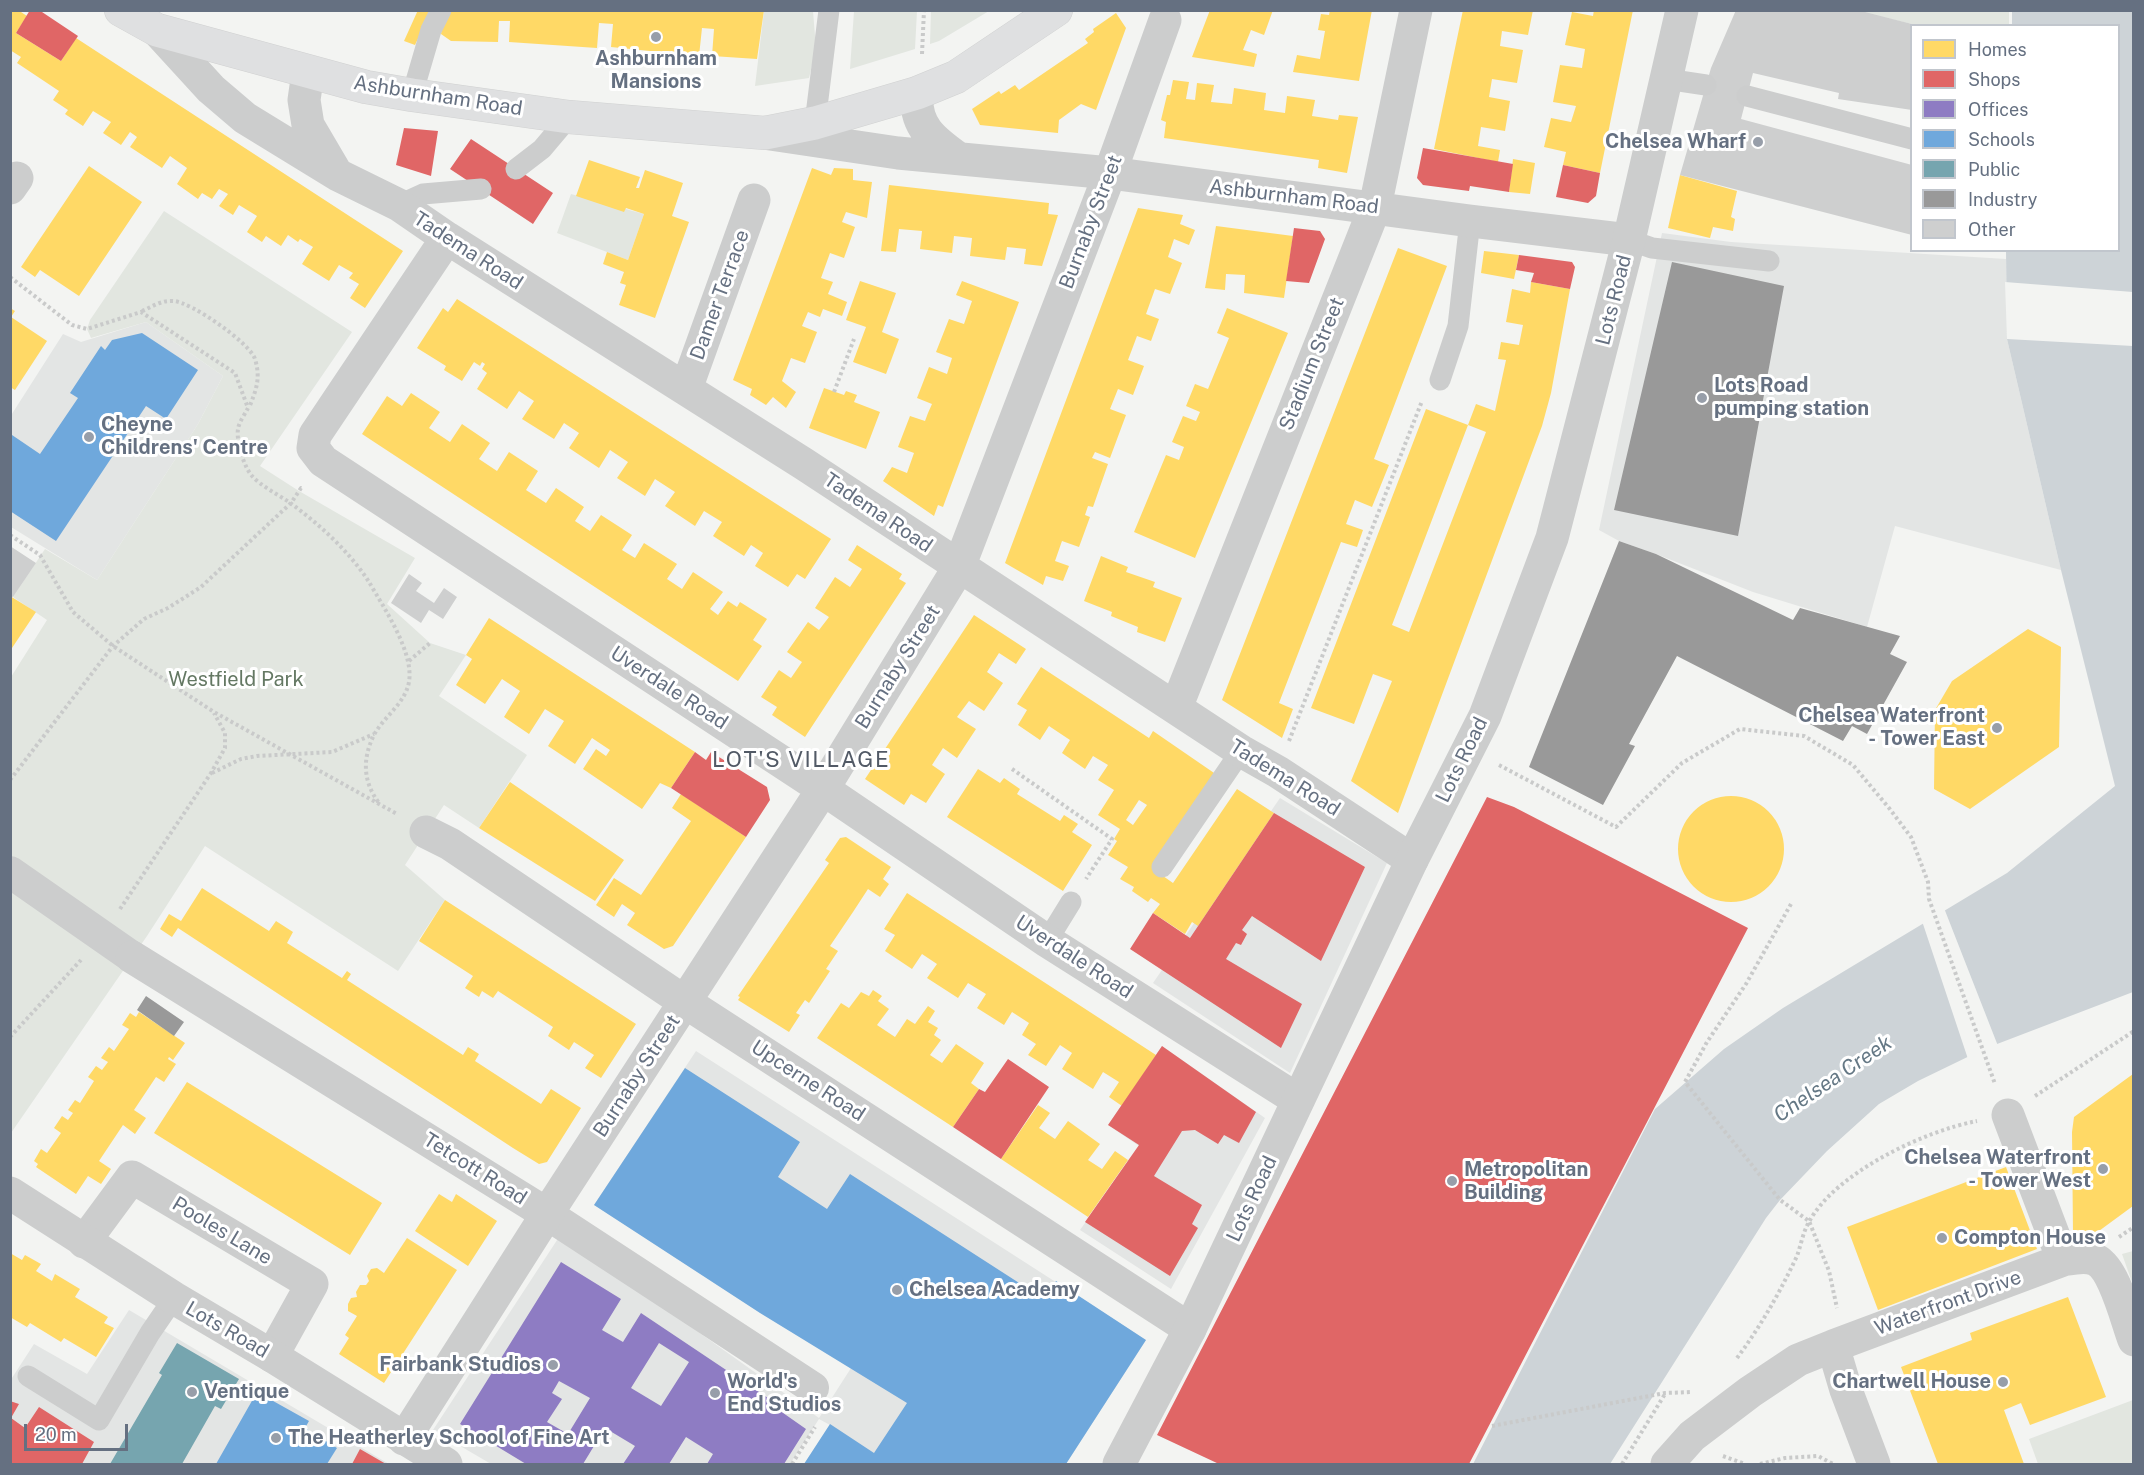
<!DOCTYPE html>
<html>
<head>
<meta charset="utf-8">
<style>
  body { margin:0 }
  #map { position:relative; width:2144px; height:1475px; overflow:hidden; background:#f3f4f2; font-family:"Public Sans",sans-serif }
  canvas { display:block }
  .frame { position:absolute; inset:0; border:12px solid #657081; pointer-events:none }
  .legend { position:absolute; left:1910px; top:24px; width:210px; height:228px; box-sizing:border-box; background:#fff; border:2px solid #c1c6cd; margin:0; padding:8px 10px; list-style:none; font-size:18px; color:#657081 }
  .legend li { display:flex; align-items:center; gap:12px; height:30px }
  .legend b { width:30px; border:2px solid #c1c6cd }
  .scale { position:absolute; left:24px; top:1424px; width:104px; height:27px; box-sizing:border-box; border:3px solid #657081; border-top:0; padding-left:8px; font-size:18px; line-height:21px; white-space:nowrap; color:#657081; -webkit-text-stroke:4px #fff; paint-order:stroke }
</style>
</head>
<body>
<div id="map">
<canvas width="2144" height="1475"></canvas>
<div class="frame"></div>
<ul class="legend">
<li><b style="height:16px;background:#ffd966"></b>Homes</li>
<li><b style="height:16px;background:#e06666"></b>Shops</li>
<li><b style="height:16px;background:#8e7cc3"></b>Offices</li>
<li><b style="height:16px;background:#6fa8dc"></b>Schools</li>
<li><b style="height:16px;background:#76a5af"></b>Public</li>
<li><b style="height:16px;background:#999"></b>Industry</li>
<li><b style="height:16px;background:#cecfcf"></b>Other</li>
</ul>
<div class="scale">20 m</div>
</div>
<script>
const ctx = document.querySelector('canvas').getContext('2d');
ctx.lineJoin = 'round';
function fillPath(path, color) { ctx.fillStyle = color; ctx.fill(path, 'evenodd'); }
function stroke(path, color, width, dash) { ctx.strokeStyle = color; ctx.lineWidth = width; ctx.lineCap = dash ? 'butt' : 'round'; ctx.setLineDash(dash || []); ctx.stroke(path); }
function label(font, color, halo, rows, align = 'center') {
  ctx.font = font + ' "Public Sans",sans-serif'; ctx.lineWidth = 6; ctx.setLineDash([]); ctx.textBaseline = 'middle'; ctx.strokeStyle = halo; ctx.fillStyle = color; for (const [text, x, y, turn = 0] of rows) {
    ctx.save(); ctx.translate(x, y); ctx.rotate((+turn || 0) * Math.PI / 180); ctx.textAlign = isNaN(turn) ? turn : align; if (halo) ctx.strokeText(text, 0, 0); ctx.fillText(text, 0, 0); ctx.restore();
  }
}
fillPath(new Path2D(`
  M1662 233 1731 242 2006 259 2007 339 2061 570 1895 526 1867 627 1753 592 1656 554 1619 541 1599 530Z
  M146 322 223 376 198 424 97 580 11 527 10 417 63 334 81 342Z
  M1280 798 1387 863 1290 1073 1153 983Z
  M1162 1046 1265 1118 1171 1289 1080 1230 1139 1146 1108 1125Z
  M696 1051 1146 1340 1066 1464H804L830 1425 819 1419 790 1464H491L433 1430 561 1234 819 1418 851 1368 594 1205Z
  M129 1310 389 1464H11L10 1381 34 1344 87 1374Z`), '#e3e5e4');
fillPath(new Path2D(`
  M764 11H813L816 48 809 78 755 86Z
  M854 11H917L915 49 850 69Z
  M931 11V10L989 11 939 41 930 44Z
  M1857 11H2009V25H1916Z
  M571 194 644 214 628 260 557 233Z
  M164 211 352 332 260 466 299 491 415 558 387 604 430 643 466 655 439 696 527 755 479 828 444 805 405 865 445 900 398 971 205 846 147 936 11 1133V677L47 620 13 597 45 549 97 580 198 424 223 376 146 322 91 338 87 329 90 320Z
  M2133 1251H2134L2133 1285 2122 1254Z
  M2133 1400V1464H2038L2029 1439Z`), '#e2e6e0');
fillPath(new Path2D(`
  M2012 11H2133V992L1984 1049 1918 1081 1879 1104 1827 1151 1780 1200 1766 1218 1610 1464H1473L1655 1109 1724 1049 1783 1008 2007 873 2115 786 2061 570 2007 339 2006 251 2118 250V26L2012 25Z`), '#cdd3d7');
fillPath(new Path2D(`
  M2005 282 2133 292V346L2007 339Z
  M1944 908 1998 1046 1968 1059 1922 921Z`), '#f3f4f2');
fillPath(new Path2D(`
  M10 10H18L27 16 16 33 61 61 76 38 403 251 365 308 350 298 359 284 349 278 353 273 339 265 329 281 302 264 313 247 300 239 298 242 288 235 281 246 266 236 262 242 247 232 257 216 239 205 233 215 219 206 228 194 219 189 212 199 202 193 198 199 177 184 187 168 170 156 162 168 130 147 137 137 130 132 121 145 103 133 111 122 93 111 83 126 65 114 68 110 53 100 59 91 17 63 21 57 10 50Z
  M418 10H432L415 45 404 41Z
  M453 10H764L757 59 712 56 714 29 702 28 699 56 611 47 613 24 599 23 597 48 509 42 510 21H499L498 42 451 41 441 34 443 19Z
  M1210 10H1273L1264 35 1251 30 1243 50 1257 54 1254 67 1192 57Z
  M1330 10H1372L1359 81 1293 72 1297 55 1320 59 1325 31 1318 30 1321 14 1329 15Z
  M1463 10H1533L1528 35 1502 31 1500 46 1523 50 1517 83 1492 79 1489 97 1510 101 1505 131 1481 127 1478 146 1500 150 1498 162 1434 149Z
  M1594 10H1633L1600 173 1563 165 1566 152 1544 147 1551 118 1571 122 1576 106 1553 102 1560 65 1582 68 1585 49 1565 45 1572 12 1593 16Z
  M1116 13 1126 28 1096 110 1081 104 1059 120 1058 133 980 125 972 109 999 91 1001 94 1015 85 1019 90 1088 43 1085 39 1094 32 1093 29Z
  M1173 80 1189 82 1186 99 1195 100 1197 83 1214 85 1211 102 1232 104 1234 88 1266 93 1264 110 1285 113 1287 96 1315 100 1312 116 1338 120 1339 115 1358 117 1347 173 1318 168 1319 160 1164 138 1166 122 1161 120 1167 95H1170Z
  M1513 159 1535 163 1530 194 1509 192Z
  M589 160 640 177 636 188H639L645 170 683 183 672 216 689 222 655 318 619 305 626 285 620 283 624 272 603 264 607 252 628 260 644 214 626 208 624 212 576 196Z
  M89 166 142 202 79 296 40 270 35 277 21 267Z
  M812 168 831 175 834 168 853 169V180L872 182 867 218 846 212 842 222 855 227 844 258 830 253 821 278 833 282 828 294 847 302 842 316 823 309 820 317 808 312 802 326 817 332 805 363 791 358 782 381 796 392 786 408 773 397 766 405 750 395 752 389 733 380Z
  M1680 175 1737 191 1731 217 1735 219 1733 231 1713 227 1710 238 1668 228Z
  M889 185 1049 203 1048 214 1058 215 1042 266 1024 264 1026 249 1007 247 1005 260 970 256 972 238 954 236 952 253 920 249 922 231 899 229 896 252 881 251Z
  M1138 208 1183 215 1180 224 1195 230 1189 245 1174 239 1168 257 1182 263 1170 294 1155 289 1146 314 1159 319 1151 341 1137 336 1128 360 1144 366 1133 395 1118 389 1110 409 1126 415 1110 458 1095 452 1092 458 1108 464 1093 507 1088 506 1085 515 1090 517 1079 547 1062 541 1055 561 1069 566 1063 581 1046 576 1043 585 1005 563Z
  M1216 226 1293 236 1284 298 1244 293 1245 275 1226 274 1225 290 1205 288Z
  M1398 248 1447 266 1374 459 1389 465 1372 507 1355 500 1346 524 1363 530 1357 547 1341 542 1279 703 1293 709 1282 738 1222 700Z
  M1484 251 1519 255 1514 279 1481 273Z
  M860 281 896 293 882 332 899 339 886 374 853 362 866 327 846 320Z
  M962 281 1019 302 943 507 938 505 934 516 883 481 892 467 907 473 914 453 898 447 910 416 925 421 928 413 932 404 917 398 929 367 947 374 952 358 936 352 949 319 964 324 972 301 956 295Z
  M1531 282 1570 289 1551 393 1542 426 1398 813 1351 781 1392 681 1373 674 1354 724 1311 708 1426 409 1468 425 1476 404 1495 411 1506 360 1498 359 1501 342 1519 345 1523 325 1506 322 1512 289 1530 293ZM1468 425 1486 432 1409 632 1392 625Z
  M457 299 831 539 805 579 797 574 788 587 755 566 763 553 751 545 744 556 713 536 722 522 704 511 695 526 665 506 675 492 655 479 645 496 617 478 628 462 610 450 599 468 569 448 579 433 564 423 554 439 522 419 534 401 519 391 507 409 477 389 487 373 482 369 485 364 482 362 480 366 474 362 462 381 444 370 446 366 417 348 443 308 448 312Z
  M10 308 15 311 11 317 47 341 15 390 10 387Z
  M1227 308 1288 333 1195 558 1134 532 1166 455 1179 460 1184 447 1172 442 1183 416 1196 421 1200 412 1186 406 1195 384 1208 389 1229 338 1217 333Z
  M824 388 844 395 846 391 857 395 854 402 880 412 866 449 809 428Z
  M411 393 440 412 429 428 450 442 462 424 490 443 479 459 497 471 509 452 538 471 526 490 546 503 556 488 584 507 575 521 590 531 601 515 632 535 622 550 635 558 644 543 677 564 667 579 682 589 693 572 723 592 710 609 718 615 728 601 737 607 740 602 767 619 753 640 762 646 738 681 362 434 387 396 402 406Z
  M857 545 902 574 899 579 906 583 805 737 772 715 777 707 761 697 779 670 791 678 802 662 787 652 808 622 819 630 829 617 815 608 835 577 850 587 862 569 848 560Z
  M1101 556 1128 567 1126 572 1155 582 1153 587 1182 598 1165 642 1137 632 1138 627 1111 616 1112 612 1084 601Z
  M10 596 36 612 10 651Z
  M974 615 1026 649 1016 664 999 653 987 672 1003 683 984 711 969 701 957 717 976 729 957 758 943 748 932 765 945 774 926 803 911 794 904 805 865 779Z
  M489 618 695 752 671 788 660 783 642 809 583 769 596 749 606 756 610 750 592 738 575 764 548 746 564 721 545 709 529 734 504 717 520 691 502 679 485 704 456 685 472 659 466 655Z
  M2028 629 2061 647 2059 747 1970 809 1934 789 1935 710 1952 681Z
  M1041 667 1149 738 1153 731 1217 775 1153 869 1173 883 1237 789 1274 813 1198 926 1192 922 1185 934 1153 913 1160 904 1151 898 1148 902 1132 891 1134 887 1120 879 1128 867 1108 855 1117 841 1114 839 1120 829 1098 815 1114 790 1098 780 1108 765 1093 756 1085 769 1062 753 1070 740 1049 726 1040 740 1018 725 1027 710 1017 704ZM1139 800 1147 805 1133 825 1126 820Z
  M978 769 1000 783 1004 778 1020 789 1017 794 1060 821 1064 815 1078 824 1072 832 1092 845 1063 891 947 817Z
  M510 782 624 860 595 901 479 828Z
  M681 794 746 837 673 946 664 949 627 925 635 913 622 904 614 917 596 905 614 878 641 895 691 821 672 808Z
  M1678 849a53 53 0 1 1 106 0a53 53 0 1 1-106 0Z
  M846 837 891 867 883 879 889 884 880 897 868 889 853 912 830 946 838 951 826 969 830 971 809 1003 805 1000 796 1013 800 1015 789 1032 738 1000 740 997 738 996 829 863 825 860 840 838Z
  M202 888 269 931 276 921 293 932 287 943 342 978 347 971 351 974 347 980 463 1055 468 1047 479 1054 475 1061 541 1104 551 1089 581 1108 547 1162 539 1164 513 1148 178 928 172 937 160 929 169 914 181 921Z
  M907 893 1156 1055 1122 1106 1109 1097 1119 1082 1103 1072 1093 1089 1062 1069 1072 1053 1060 1045 1046 1066 1028 1055 1036 1044 1022 1035 1029 1023 1012 1012 1004 1025 977 1008 986 994 968 983 958 998 927 978 937 964 922 954 912 969 885 951 895 935 884 929Z
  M445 900 636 1024 601 1078 585 1068 594 1055 574 1042 569 1050 548 1036 553 1027 498 991 493 998 482 991 479 997 465 988 473 976 419 941Z
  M873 990 882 996 878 1001 889 1009 877 1025 895 1037 907 1019 915 1024 928 1006 935 1011 928 1022 938 1028 934 1035 941 1040 930 1055 942 1063 956 1044 984 1063 971 1083 979 1089 953 1127 817 1038 841 1003 849 1008 861 992 869 996Z
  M139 1012 185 1043 173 1060 169 1057 168 1059 176 1064 164 1082 156 1077 134 1110 146 1118 135 1134 123 1125 99 1161 111 1169 101 1184 88 1176 76 1194 36 1167 38 1164 34 1161 41 1149 47 1153 61 1133 54 1128 62 1116 68 1120 73 1113 68 1110 75 1100 80 1103 94 1081 88 1077 96 1066 102 1070 108 1062 101 1058 109 1047 114 1051 129 1029 122 1025 130 1013 136 1017Z
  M2133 1074V1206L2088 1239 2079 1241 2073 1234 2072 1132 2074 1117Z
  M187 1082 382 1203 350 1255 154 1133Z
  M1038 1105 1050 1113 1039 1128 1055 1139 1068 1121 1100 1144 1088 1160 1102 1169 1115 1151 1128 1160 1088 1217 1001 1159Z
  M2006 1167 2037 1249 1878 1310 1847 1227Z
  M439 1194 452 1202 456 1194 497 1221 468 1266 415 1231Z
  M407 1238 457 1270 384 1383 339 1354 349 1338 345 1335 357 1316 348 1311V1304L351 1298 357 1297 356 1292 360 1285H366L369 1281 367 1276 371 1269 377 1268 384 1273Z
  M10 1253 22 1260 25 1255 41 1264 36 1271 52 1281 55 1274 80 1289 75 1297 108 1317 104 1323 114 1328 96 1357 64 1338 61 1342 30 1323 27 1327 10 1317Z
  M2068 1297 2106 1397 2030 1425 2021 1403 2004 1410 2024 1464H1938L1901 1367 1972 1340 1970 1333Z`), '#ffd966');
fillPath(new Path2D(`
  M30 10H39L78 36 61 61 16 33Z
  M404 128 438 131 431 176 396 165Z
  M471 139 553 193 533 224 450 169Z
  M1423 148 1513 164 1509 192 1470 186 1469 191 1423 185 1417 178Z
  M1563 165 1600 173 1596 196 1588 203 1556 197Z
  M1294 228 1320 231 1325 239 1309 283 1286 281Z
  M1519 255 1572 262 1575 267 1570 289 1531 282 1534 273 1516 270Z
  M695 752 706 760 711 752 767 787 770 800 746 837 671 788Z
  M1487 797 1514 807 1748 928 1469 1464H1219L1157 1435Z
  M1274 813 1365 867 1321 961 1252 916 1242 930 1247 934 1241 945 1236 943 1226 959 1302 1004 1281 1048 1130 949 1153 913 1190 938Z
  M1162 1046 1256 1112 1239 1143 1224 1135 1218 1144 1195 1130 1182 1131 1154 1176 1202 1205 1192 1224 1198 1228 1170 1276 1085 1222 1139 1145 1108 1125Z
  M1008 1059 1049 1087 1001 1159 953 1127 979 1089 985 1092Z
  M10 1401 19 1404 11 1418 25 1428 39 1407 94 1442 82 1464H10Z
  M360 1449 386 1464H352Z`), '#e06666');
fillPath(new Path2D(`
  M561 1262 621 1299 602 1330 623 1342 641 1313 768 1398 766 1401 806 1429 784 1464H707L713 1454 686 1437 669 1464H623L635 1446 605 1428 583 1464H526L460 1424ZM659 1343 689 1362 661 1406 631 1388ZM559 1381 590 1398 568 1434 547 1422 562 1399 552 1393Z`), '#8e7cc3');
fillPath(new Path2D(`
  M142 333 198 370 166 419 146 406 56 541 10 511V438L12 435 40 454 78 398 70 393 101 346 105 350 112 340Z
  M685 1068 800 1142 778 1177 827 1209 850 1174 1044 1299 1056 1281 1146 1340 1066 1464H804L830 1424 874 1453 907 1403 760 1313 594 1205Z
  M257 1392 309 1421 305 1428 337 1448 327 1464H216Z`), '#6fa8dc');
fillPath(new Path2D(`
  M177 1343 239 1379 221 1409 215 1406 182 1464H110L162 1375 159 1373Z`), '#76a5af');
fillPath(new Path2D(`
  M1672 262 1784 286 1738 536 1614 510Z
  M1619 541 1656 554 1793 620 1800 608 1900 636 1890 654 1907 662 1867 734 1852 726 1843 741 1677 656 1629 744 1635 746 1603 805 1529 767Z
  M146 996 184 1022 174 1036 137 1010Z`), '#999');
fillPath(new Path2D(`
  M1736 10H1857L1912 24V110L1838 99 1839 93 1753 73 1741 119 1912 165V235L1680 175 1711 68Z
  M10 546 36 563 13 597 10 596Z
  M409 574 422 583 416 591 434 603 444 588 457 597 443 619 429 610 421 623 391 603Z`), '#cecfcf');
const trunk = new Path2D(`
  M121 10 157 30 366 87 412 95 569 117 765 133 815 123 917 93 956 77 1056 10`);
stroke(trunk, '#d0d1d1', 34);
stroke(new Path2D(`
  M922 54 924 10
  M10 277 72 325 87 329 141 312 235 373 248 408C245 414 239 422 238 429 236 441 244 467 252 476 261 486 277 494 289 502 319 524 349 551 369 582 384 608 414 652 409 682 405 704 384 716 374 735 362 759 363 782 379 803
  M142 311C152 307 161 300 173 301 190 301 250 343 255 359 261 379 256 390 249 408
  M834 392 854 339
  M10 535 40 555 73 612 113 646 214 712 397 814
  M409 661 430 643
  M1289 741 1422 401
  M1499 765 1616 827 1682 763 1740 729 1804 736 1853 765 1889 808 1911 837 1928 882 1929 899 1995 1084
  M1012 769 1112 839 1086 879
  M212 773 241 759 257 756 332 752 374 734
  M10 780 113 646 144 619 168 608 201 587 291 503 301 488 304 489
  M1791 904 1746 984 1707 1042 1685 1082 1780 1200 1809 1221 1829 1271 1837 1308
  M120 909 211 773 225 748V733L214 713
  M10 1037 81 960
  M2035 1096 2134 1031
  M2119 1237 2134 1227
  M1737 1358C1761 1326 1780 1292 1797 1256 1801 1245 1803 1232 1809 1222 1835 1173 1924 1131 1977 1121
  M1492 1426 1665 1393 1692 1392
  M1723 1456 1745 1464
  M792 1464 815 1427
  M1622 1464 1665 1394
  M1760 1464 1785 1458 1818 1456 1833 1464`), '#c9caca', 4, [3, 3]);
stroke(new Path2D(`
  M1666 79 1706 85
  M412 95 431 30 441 10
  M1747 96 1912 139
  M815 123 829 10
  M516 169 542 149 569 117
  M399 205 423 194 481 189
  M1629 240 1652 248 1769 261
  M1440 380 1458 326 1470 221
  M1162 867 1241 751
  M1047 941 1071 902
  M28 1376 99 1420 150 1333 174 1298`), '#cccdcd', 21);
stroke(new Path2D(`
  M10 872 132 957
  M547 1214 813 1388`), '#cccdcd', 32);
stroke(new Path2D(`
  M157 30 211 89 245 118 338 175 399 205 447 238 804 464 1241 751 1278 772 1412 860
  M308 72 304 100 308 125 335 171
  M917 93C914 126 933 140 958 158
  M770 134 898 153 1110 173 1470 221 1629 240
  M10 188 17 178
  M447 238 315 435 313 448 323 461 823 789 1047 941 1298 1100
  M686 389 754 200
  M1176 708 1375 207 1416 10
  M426 832 450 844 685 1002 1190 1329
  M132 957 547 1214
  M2008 1115 2063 1260
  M84 1242 132 1177 312 1284 272 1356
  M1833 1346 2063 1260C2074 1258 2086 1255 2096 1260 2115 1270 2126 1319 2134 1340
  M404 1439 547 1214 823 789 959 567 1110 173 1165 20
  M1667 1464 1692 1436 1750 1392 1798 1360 1833 1346 1846 1390 1874 1464`), '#cccdcd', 33);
stroke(new Path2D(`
  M10 1193 174 1298 272 1356 446 1464
  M1119 1464 1190 1329 1412 860 1485 716 1552 538 1629 240 1682 10`), '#cccdcd', 33);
stroke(trunk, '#dfe0e1', 33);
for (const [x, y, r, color] of [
  [656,37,6,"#979ea9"],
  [1758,142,6,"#979ea9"],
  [1702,398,6,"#979ea9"],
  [89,437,6,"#979ea9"],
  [1997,728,6,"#979ea9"],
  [2103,1169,6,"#979ea9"],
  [1452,1181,6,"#979ea9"],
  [1942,1238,6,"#979ea9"],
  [897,1290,6,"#979ea9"],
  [553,1365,6,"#979ea9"],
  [2003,1382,6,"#979ea9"],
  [192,1392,6,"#979ea9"],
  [715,1393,6,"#979ea9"],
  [276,1438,6,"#979ea9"]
]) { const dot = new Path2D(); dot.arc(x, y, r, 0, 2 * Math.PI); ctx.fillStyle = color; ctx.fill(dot); stroke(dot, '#fff', 2); }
label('bold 20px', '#657081', '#fff', [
  ["Ashburnham",656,59,"center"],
  ["Mansions",656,82,"center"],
  ["Chelsea Wharf",1746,142,"right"],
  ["Lots Road",1714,386],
  ["pumping station",1714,409],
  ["Cheyne",101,425],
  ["Childrens' Centre",101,448],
  ["Chelsea Waterfront",1985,716,"right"],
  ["- Tower East",1985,739,"right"],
  ["Chelsea Waterfront",2091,1158,"right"],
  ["- Tower West",2091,1181,"right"],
  ["Metropolitan",1464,1170],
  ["Building",1464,1193],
  ["Compton House",1954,1238],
  ["Chelsea Academy",909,1290],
  ["Fairbank Studios",541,1365,"right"],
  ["World's",727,1382],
  ["End Studios",727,1405],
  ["Chartwell House",1991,1382,"right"],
  ["Ventique",204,1392],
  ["The Heatherley School of Fine Art",288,1438]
], 'left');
label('20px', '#657081', '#fff', [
  ["Ashburnham Road",438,96,9],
  ["Ashburnham Road",1294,197,7],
  ["Burnaby Street",1091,222,-69],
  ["Tadema Road",468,251,33],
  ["Damer Terrace",720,295,-70],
  ["Lots Road",1614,300,-76],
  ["Stadium Street",1312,364,-68],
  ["Tadema Road",878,513,34],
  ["Burnaby Street",898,667,-58],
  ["Uverdale Road",669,688,33],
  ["Lots Road",1462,760,-64],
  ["Tadema Road",1285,778,32],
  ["Uverdale Road",1074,957,33],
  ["Burnaby Street",637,1076,-57],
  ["Upcerne Road",808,1081,33],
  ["Tetcott Road",475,1169,32],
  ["Lots Road",1252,1199,-65],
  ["Pooles Lane",222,1231,31],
  ["Waterfront Drive",1948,1303,-20],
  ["Lots Road",227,1330,30]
]);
label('20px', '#647863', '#fff', [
  ["Westfield Park",236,680]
]);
label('italic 21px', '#657885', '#fff', [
  ["Chelsea Creek",1833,1079,-34]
]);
ctx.letterSpacing = '1.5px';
label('22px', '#525a66', '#fff', [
  ["LOT'S VILLAGE",801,760]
]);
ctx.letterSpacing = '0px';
</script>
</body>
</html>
